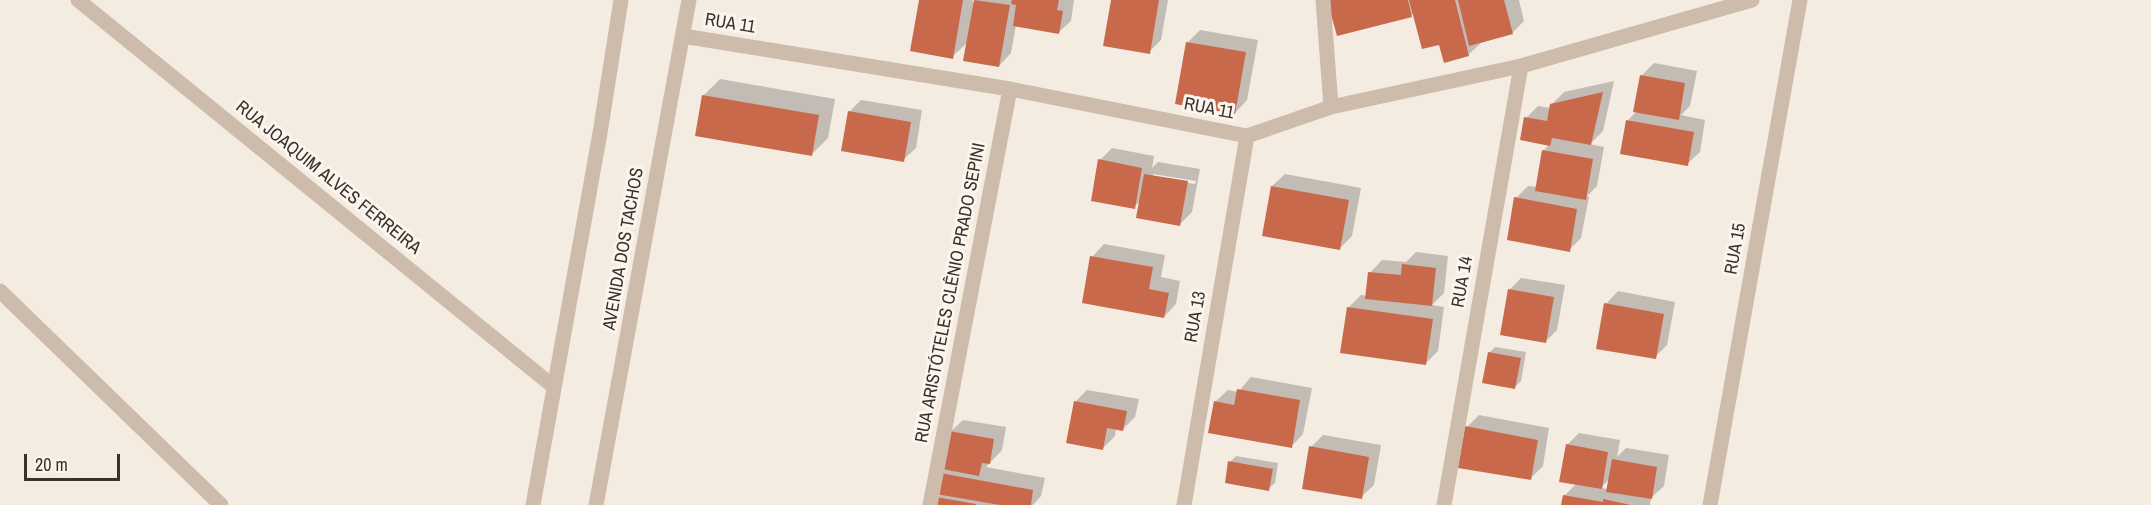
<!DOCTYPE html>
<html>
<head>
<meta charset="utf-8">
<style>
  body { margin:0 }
  #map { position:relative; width:2151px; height:505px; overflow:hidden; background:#f4ebe1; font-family:"Archivo Narrow",sans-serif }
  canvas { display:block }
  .scale { position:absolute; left:24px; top:454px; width:96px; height:27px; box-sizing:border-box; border:3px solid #3b302b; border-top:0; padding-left:8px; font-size:18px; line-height:21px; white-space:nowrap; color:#3b302b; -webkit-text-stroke:4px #fbf5ee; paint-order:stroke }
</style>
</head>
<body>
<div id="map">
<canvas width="2151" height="505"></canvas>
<div class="scale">20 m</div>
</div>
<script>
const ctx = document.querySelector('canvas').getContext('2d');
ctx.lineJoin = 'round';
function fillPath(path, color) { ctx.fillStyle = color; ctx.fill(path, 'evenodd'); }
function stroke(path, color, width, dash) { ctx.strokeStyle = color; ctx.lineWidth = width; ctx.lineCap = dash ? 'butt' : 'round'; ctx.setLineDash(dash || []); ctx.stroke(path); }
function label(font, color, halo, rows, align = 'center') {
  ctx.font = font + ' "Archivo Narrow",sans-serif'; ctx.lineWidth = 6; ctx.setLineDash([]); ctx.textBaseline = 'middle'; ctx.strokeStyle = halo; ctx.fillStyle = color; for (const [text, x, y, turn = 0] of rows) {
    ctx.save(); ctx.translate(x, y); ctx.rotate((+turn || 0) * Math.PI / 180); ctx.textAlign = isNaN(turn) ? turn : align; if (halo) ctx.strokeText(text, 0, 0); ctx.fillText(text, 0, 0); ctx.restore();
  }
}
fillPath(new Path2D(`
  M920 0H973L972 3 975 0H1074L1071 21 1058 33 1016 25 1011 53 999 66 968 42 952 57Z
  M1113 0H1168L1161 40 1149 52Z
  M1329 0H1519L1524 21 1512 33 1481 43 1468 55 1441 43 1414 13 1412 15Z
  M1200 30 1258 40 1247 100 1235 113 1188 42Z
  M1654 63 1697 71 1690 106 1681 115 1705 120 1700 152 1687 164 1628 120 1637 111 1641 76Z
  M720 79 835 99 828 138 811 155 703 96Z
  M1614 81 1603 131 1590 144 1604 147 1597 186 1587 196 1589 197 1581 238 1569 250 1516 198 1528 186 1537 187 1543 151 1550 144 1526 118 1538 106 1551 108 1552 104 1564 92Z
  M861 100 922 110 916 148 903 160 849 112Z
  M1112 148 1154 156 1152 168 1158 162 1200 169 1192 212 1180 224 1140 201 1134 207 1100 160ZM1153 174 1196 181 1195 184 1153 177Z
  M1285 174 1361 188 1352 236 1340 248 1272 186Z
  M1104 244 1165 255 1161 277 1180 281 1176 304 1164 317 1092 257Z
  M1416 252 1448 256 1444 293 1432 305 1444 307 1438 351 1425 364 1348 308 1361 295 1367 296 1370 273 1382 260 1406 262Z
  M1521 278 1565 285 1557 330 1545 342 1509 290Z
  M1618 291 1675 302 1667 345 1655 357 1606 304Z
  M1495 347 1526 352 1521 381 1515 387 1489 353Z
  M1251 377 1312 388 1303 434 1291 447 1215 402 1228 390 1238 392Z
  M1087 390 1139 399 1135 417 1123 429 1116 428 1115 436 1103 448 1075 402Z
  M1479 415 1549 428 1543 466 1530 479 1467 427Z
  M963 420 1006 427 1002 450 986 467 1045 478 1041 496 1033 505H936L938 498 942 493V473L946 468 950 432Z
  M1579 433 1620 440 1617 457 1626 448 1669 455 1664 486 1651 498 1650 505H1563L1564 496 1577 483 1567 445ZM1610 478 1608 489 1601 488Z
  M1323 435 1381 445 1374 485 1361 497 1311 447Z
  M1236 456 1278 463 1275 483 1268 489 1230 462Z`), '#0003');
fillPath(new Path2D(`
  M919 0H963L953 59 910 51Z
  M974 0 1010 5 999 67 963 61Z
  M1012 0H1059L1057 10 1063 11 1059 34 1013 26 1016 5 1011 4Z
  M1111 0H1159L1150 54 1103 46Z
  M1327 0H1408L1412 17 1337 36Z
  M1409 0H1455L1469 56 1444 63 1439 45 1422 49Z
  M1458 0H1504L1513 34 1469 46Z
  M1186 42 1246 52 1235 114 1175 104Z
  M1640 75 1685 83 1679 120 1633 112Z
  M1603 92 1591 145 1552 138 1550 146 1520 140 1524 117 1547 121 1550 104Z
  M702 95 819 115 812 156 695 136Z
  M848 111 911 122 904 162 841 151Z
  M1626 120 1694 132 1688 166 1620 154Z
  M1542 150 1593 159 1586 200 1535 191Z
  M1098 159 1142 168 1135 209 1091 201Z
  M1144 174 1188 181 1180 226 1136 218Z
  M1271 186 1349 200 1340 250 1262 236Z
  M1514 197 1577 209 1570 252 1507 240Z
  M1090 256 1153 267 1149 289 1169 293 1164 318 1082 303Z
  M1402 264 1436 268 1432 306 1365 299 1368 272 1401 275Z
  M1508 289 1554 297 1546 343 1500 335Z
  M1604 303 1664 314 1656 359 1596 349Z
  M1347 307 1433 319 1426 365 1340 353Z
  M1488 352 1521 358 1515 389 1482 383Z
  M1237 389 1300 400 1292 448 1208 433 1214 401 1234 405Z
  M1074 401 1127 411 1123 431 1107 428 1103 450 1066 443Z
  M1465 426 1538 440 1531 480 1458 468Z
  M949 431 994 439 990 464 982 463 979 476 942 469Z
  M1566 444 1608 452 1602 489 1559 482Z
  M1309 446 1369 457 1362 499 1302 489Z
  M1612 459 1657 467 1652 499 1606 492Z
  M1228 461 1273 469 1269 491 1225 483Z
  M940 473 1033 490 1031 505H1000L936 494Z
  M1563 495 1603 502V499L1631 505H1561Z
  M936 497 976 504V505H935Z`), '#c8694b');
stroke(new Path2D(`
  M78 0 554 387
  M1323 0 1331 107
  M683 36 1010 89 1247 136 1331 107 1521 66 1752 0
  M0 291 221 505
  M930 505 1010 89
  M1184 505 1247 136
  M1444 505 1521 66
  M1710 505 1800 0`), '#cdbbac', 15);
stroke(new Path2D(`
  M533 505 600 133 621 0
  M596 505 689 0`), '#cdbbac', 15);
label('18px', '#3b302b', '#fbf5ee', [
  ["RUA 11",730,24,9],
  ["RUA 11",1209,109,11],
  ["RUA JOAQUIM ALVES FERREIRA",328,178,39],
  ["AVENIDA DOS TACHOS",624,249,-80],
  ["RUA 15",1736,249,-80],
  ["RUA 14",1463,282,-80],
  ["RUA ARISTÓTELES CLÊNIO PRADO SEPINI",951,293,-79],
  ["RUA 13",1196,317,-80]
]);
</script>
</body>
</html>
